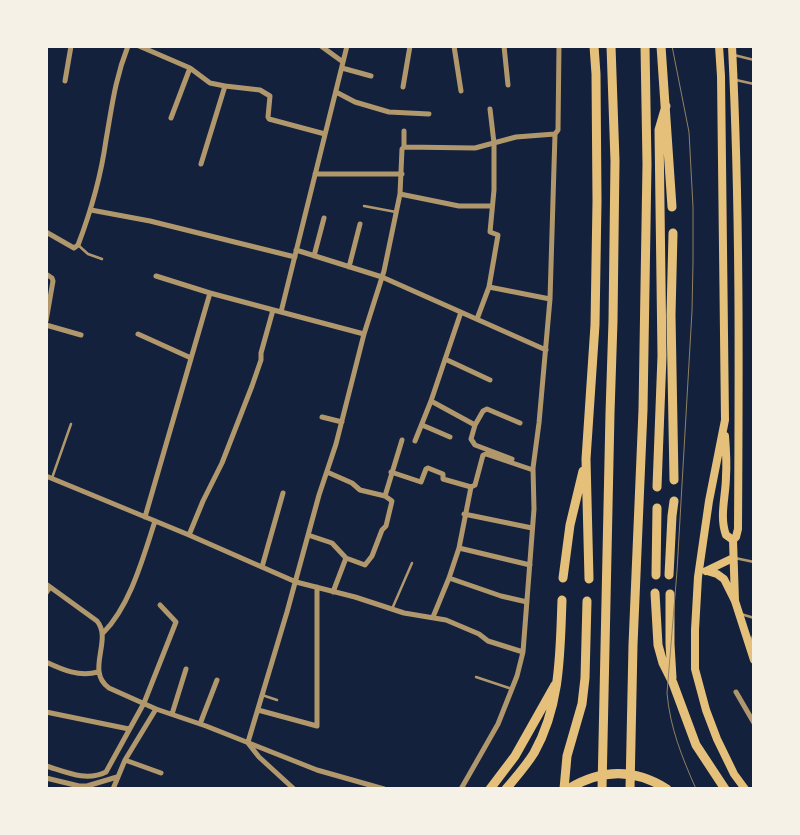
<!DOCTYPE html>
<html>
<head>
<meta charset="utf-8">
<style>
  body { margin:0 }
  #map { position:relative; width:800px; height:835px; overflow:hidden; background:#14213d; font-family:Manrope,sans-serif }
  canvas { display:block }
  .frame { position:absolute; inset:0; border:48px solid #f6f1e7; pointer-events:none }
</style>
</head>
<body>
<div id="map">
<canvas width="800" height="835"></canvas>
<div class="frame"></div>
</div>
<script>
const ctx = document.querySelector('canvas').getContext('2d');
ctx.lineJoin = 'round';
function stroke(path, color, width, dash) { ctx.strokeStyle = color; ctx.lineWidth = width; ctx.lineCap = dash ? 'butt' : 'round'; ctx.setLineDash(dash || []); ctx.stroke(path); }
stroke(new Path2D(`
  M734 55 754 60
  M736 80 754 84
  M364 206 396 212
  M78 245 88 254 102 259
  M52 478 71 424
  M735 558 754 562
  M392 609 412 563
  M741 614 754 618
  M751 643 754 632
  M476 677 512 689
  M262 695 277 700`), '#b1986c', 2.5);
stroke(new Path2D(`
  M139 46 190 68 210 83 225 86 201 164
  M321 46 343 62
  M347 46 281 312 364 334
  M454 46 461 91
  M504 46 508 85
  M342 68 371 76
  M65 81 71 46
  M225 86 260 90 270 96 268 117 269 119 325 134
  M403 87 410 46
  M336 92 355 102 389 112 429 114
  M171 118 190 68
  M404 147 475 148 516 137 555 134
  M315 174H402
  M400 194 459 206H492
  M91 210 150 221 295 257
  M46 232 74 248 78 245C91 211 101 176 106 140 112 106 115 79 128 46
  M296 250 382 277 546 350
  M314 256 324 218
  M349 267 360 224
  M46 274 52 278 53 281 46 321
  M156 276 210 293
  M489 287 550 299
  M477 319 489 287 498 235 490 232 494 190V143L490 109
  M46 325 81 335
  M138 334 191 358
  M445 359 490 380
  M431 401 475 425
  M322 417 342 422
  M422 425 450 437
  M415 441 431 401 461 312
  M512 459 475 445 471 439 475 425 483 411 487 409 520 423
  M391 472 421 482 426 469 428 468 443 474V479L471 487
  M46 476 189 535 296 582 355 597 404 613 446 620 479 634 488 641 523 652
  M385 496 402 440
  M464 514 532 528
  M145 517 210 293 281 312
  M189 535 203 501 222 463 252 386 261 360V353L273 310
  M308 535 332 543 346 558 365 565 372 556 382 530 386 526 392 501 385 496 360 490 352 483 327 472
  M459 548 530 565
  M262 567 283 493
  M46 584 97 621C113 640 85 671 109 688L156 709 206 726 317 770 384 789
  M333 592 346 558
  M46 593 50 587
  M527 602 501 596 449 578 459 548 471 487 475 485 483 455 486 454 533 470
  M433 617 449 578
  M103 633C130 606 143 558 155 521
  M46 662C63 670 79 677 98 672
  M736 692 754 723
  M258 710 317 726V587
  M46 712 129 729
  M172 714 186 669
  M200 724 217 680
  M248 742 287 612 319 495 336 444 364 334 384 271 400 194 402 149 404 147V131
  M248 743 259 757 294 789
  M125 760 161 773
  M46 766C66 772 86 782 106 772L144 703 176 622 160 605
  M46 778 79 786H87L117 777
  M113 789 125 760 156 709
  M461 789 498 724 517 676 523 652 534 509 533 468 539 423 550 299 555 134 558 130 559 46`), '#b1986c', 5);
stroke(new Path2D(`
  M719 46 721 76 725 420 709 501 698 577 695 630V669L706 710 717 739 734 774 745 789
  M732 46C740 207 739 368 738 529L736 537 733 540 735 601
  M725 436C726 449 727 463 726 476 726 496 719 516 726 535L733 540
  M706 571 733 558
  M707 571 717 574 724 579 735 601 754 660`), '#e5c07b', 8);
stroke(new Path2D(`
  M661 46 672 207
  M673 233 671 315 674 480
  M657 487 662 356 659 130 666 106
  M656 575 657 508
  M669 575 672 516 674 501
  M563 578 570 525 583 471
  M589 579 586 459 595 325 597 201 596 74 594 46
  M655 593 658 645 663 663 673 683 696 745 725 789
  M670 594V644L672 678
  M490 789 515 756 555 685
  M506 789C516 777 526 766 534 753 561 705 560 652 562 600
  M564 789 567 756 582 704 585 678 587 601
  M568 789C601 769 634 768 667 789
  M602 789 610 413 613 321 615 161 611 46
  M630 789 633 645 643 410 647 164 645 46`), '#e5c07b', 9);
stroke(new Path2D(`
  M672 46 689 132 693 207V262L692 311 677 571 667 693C670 728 682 757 696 789`), '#918062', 1);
</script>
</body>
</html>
